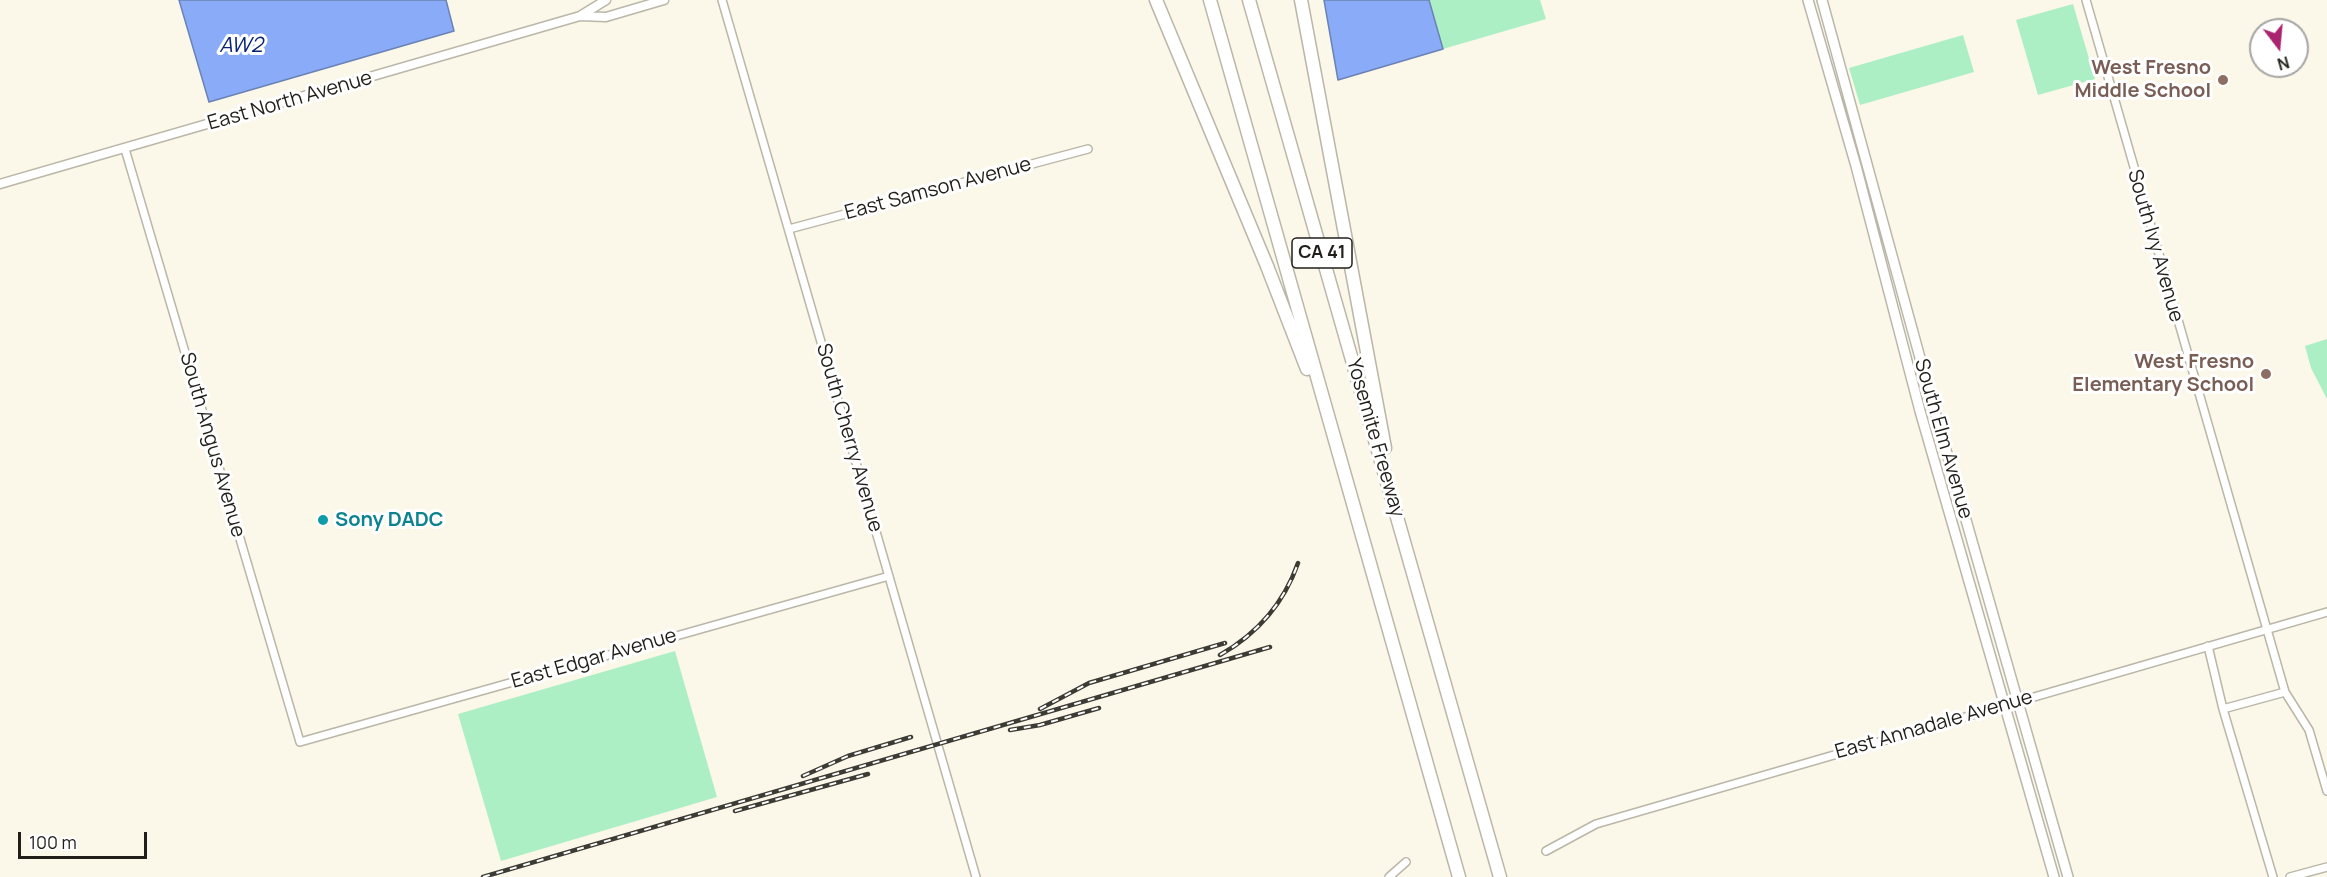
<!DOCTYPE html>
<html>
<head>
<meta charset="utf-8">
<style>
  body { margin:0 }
  #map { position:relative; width:2327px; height:877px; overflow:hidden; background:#fbf7e9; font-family:Manrope,sans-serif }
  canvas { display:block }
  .north { position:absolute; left:2249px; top:18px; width:60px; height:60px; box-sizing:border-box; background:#fff; border:2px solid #a6a5a3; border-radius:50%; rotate:164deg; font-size:16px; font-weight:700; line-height:24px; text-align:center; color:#201f1a }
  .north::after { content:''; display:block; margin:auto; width:21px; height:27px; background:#aa256f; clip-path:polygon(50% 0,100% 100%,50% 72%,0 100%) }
  .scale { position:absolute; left:18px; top:832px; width:129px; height:27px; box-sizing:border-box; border:3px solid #201f1a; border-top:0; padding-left:8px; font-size:18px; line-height:21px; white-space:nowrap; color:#201f1a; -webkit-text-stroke:4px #fff; paint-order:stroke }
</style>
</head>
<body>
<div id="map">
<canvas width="2327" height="877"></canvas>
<div class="north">N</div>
<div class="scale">100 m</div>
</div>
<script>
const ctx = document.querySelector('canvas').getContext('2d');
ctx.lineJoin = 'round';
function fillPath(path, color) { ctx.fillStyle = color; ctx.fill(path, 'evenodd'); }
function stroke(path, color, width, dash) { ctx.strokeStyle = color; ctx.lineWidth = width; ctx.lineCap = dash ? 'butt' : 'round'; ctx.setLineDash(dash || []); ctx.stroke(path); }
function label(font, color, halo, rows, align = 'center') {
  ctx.font = font + ' Manrope,sans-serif'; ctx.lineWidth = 6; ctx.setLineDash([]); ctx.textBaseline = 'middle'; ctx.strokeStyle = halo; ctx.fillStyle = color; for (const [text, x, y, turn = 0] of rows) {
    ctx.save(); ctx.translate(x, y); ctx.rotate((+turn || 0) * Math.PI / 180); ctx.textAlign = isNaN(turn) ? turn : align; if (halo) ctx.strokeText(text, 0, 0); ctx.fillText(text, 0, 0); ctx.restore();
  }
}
fillPath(new Path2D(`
  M1429 0H1540L1546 19 1443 49Z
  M2073 4 2095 79 2038 95 2016 20Z
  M1963 35 1974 72 1860 105 1849 68Z
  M2327 339V399L2311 368 2305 346Z
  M675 651 717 797 501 861 458 714Z`), '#acefc5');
const water = new Path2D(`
  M179 0H446L454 31 209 102Z
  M1324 0H1429L1443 49 1338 80Z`);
fillPath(water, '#8aacf8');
stroke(water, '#6a82b5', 1.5);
const minor = new Path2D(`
  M722 0 976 877
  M2086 0 2285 692 2309 730 2327 791
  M125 149 300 742 889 576
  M789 229 1088 149
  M2208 646 2223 709 2273 877
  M2223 709 2285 692
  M1546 851 1596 824 2327 612
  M1389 877 1406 862
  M2290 877 2327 867`);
const tertiary = new Path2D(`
  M580 16 606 0
  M0 184 580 16 606 17 664 0`);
const secondary = new Path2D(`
  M1808 0 1856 166 1920 411 2054 877
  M1822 0 1928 387 2068 877`);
const motorway = new Path2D(`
  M1156 0 1267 266 1307 369
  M1210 0 1459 877
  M1249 0 1500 877
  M1301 0 1385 448`);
stroke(minor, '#bab7a9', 10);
stroke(tertiary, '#bab7a9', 11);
stroke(secondary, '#bab7a9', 12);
stroke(motorway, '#bab7a9', 15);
stroke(minor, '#fff', 7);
stroke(tertiary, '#fff', 8);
stroke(secondary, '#fff', 9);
stroke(motorway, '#fff', 12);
const rail = new Path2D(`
  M1220 655C1257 634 1284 603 1298 563
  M1040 709 1089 683 1225 643
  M1010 730 1040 725 1099 708
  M803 776 848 756 911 737
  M735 811 868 774
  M483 877 1270 647`);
stroke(rail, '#3c3b34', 4.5);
stroke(rail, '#fff', 2, [7]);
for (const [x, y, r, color] of [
  [2223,80,6,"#8d6e63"],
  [2266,374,6,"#8d6e63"],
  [323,520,6,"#0f9aa8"]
]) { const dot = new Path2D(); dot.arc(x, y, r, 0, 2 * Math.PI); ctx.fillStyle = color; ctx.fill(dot); stroke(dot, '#fff', 2); }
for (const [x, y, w] of [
  [1322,253,60]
]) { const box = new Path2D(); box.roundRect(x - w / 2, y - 15, w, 30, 4.5); ctx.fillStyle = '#fff'; ctx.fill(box); stroke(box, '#201f1a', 1.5); }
label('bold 18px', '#201f1a', null, [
  ["CA 41",1322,253]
]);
label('bold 20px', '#785e54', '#fff', [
  ["West Fresno",2211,68],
  ["Middle School",2211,91],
  ["West Fresno",2254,362],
  ["Elementary School",2254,385]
], 'right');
label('20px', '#201f1a', '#fff', [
  ["East North Avenue",290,101,-16],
  ["East Samson Avenue",938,189,-15],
  ["South Ivy Avenue",2155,246,74],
  ["South Cherry Avenue",849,438,74],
  ["Yosemite Freeway",1375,438,74],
  ["South Elm Avenue",1943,439,74],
  ["South Angus Avenue",212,445,74],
  ["East Edgar Avenue",594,659,-16],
  ["East Annadale Avenue",1934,725,-16]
]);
label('bold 20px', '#0d838f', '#fff', [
  ["Sony DADC",335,520]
], 'left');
label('italic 21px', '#092377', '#fff', [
  ["AW2",241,46]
]);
</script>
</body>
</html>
